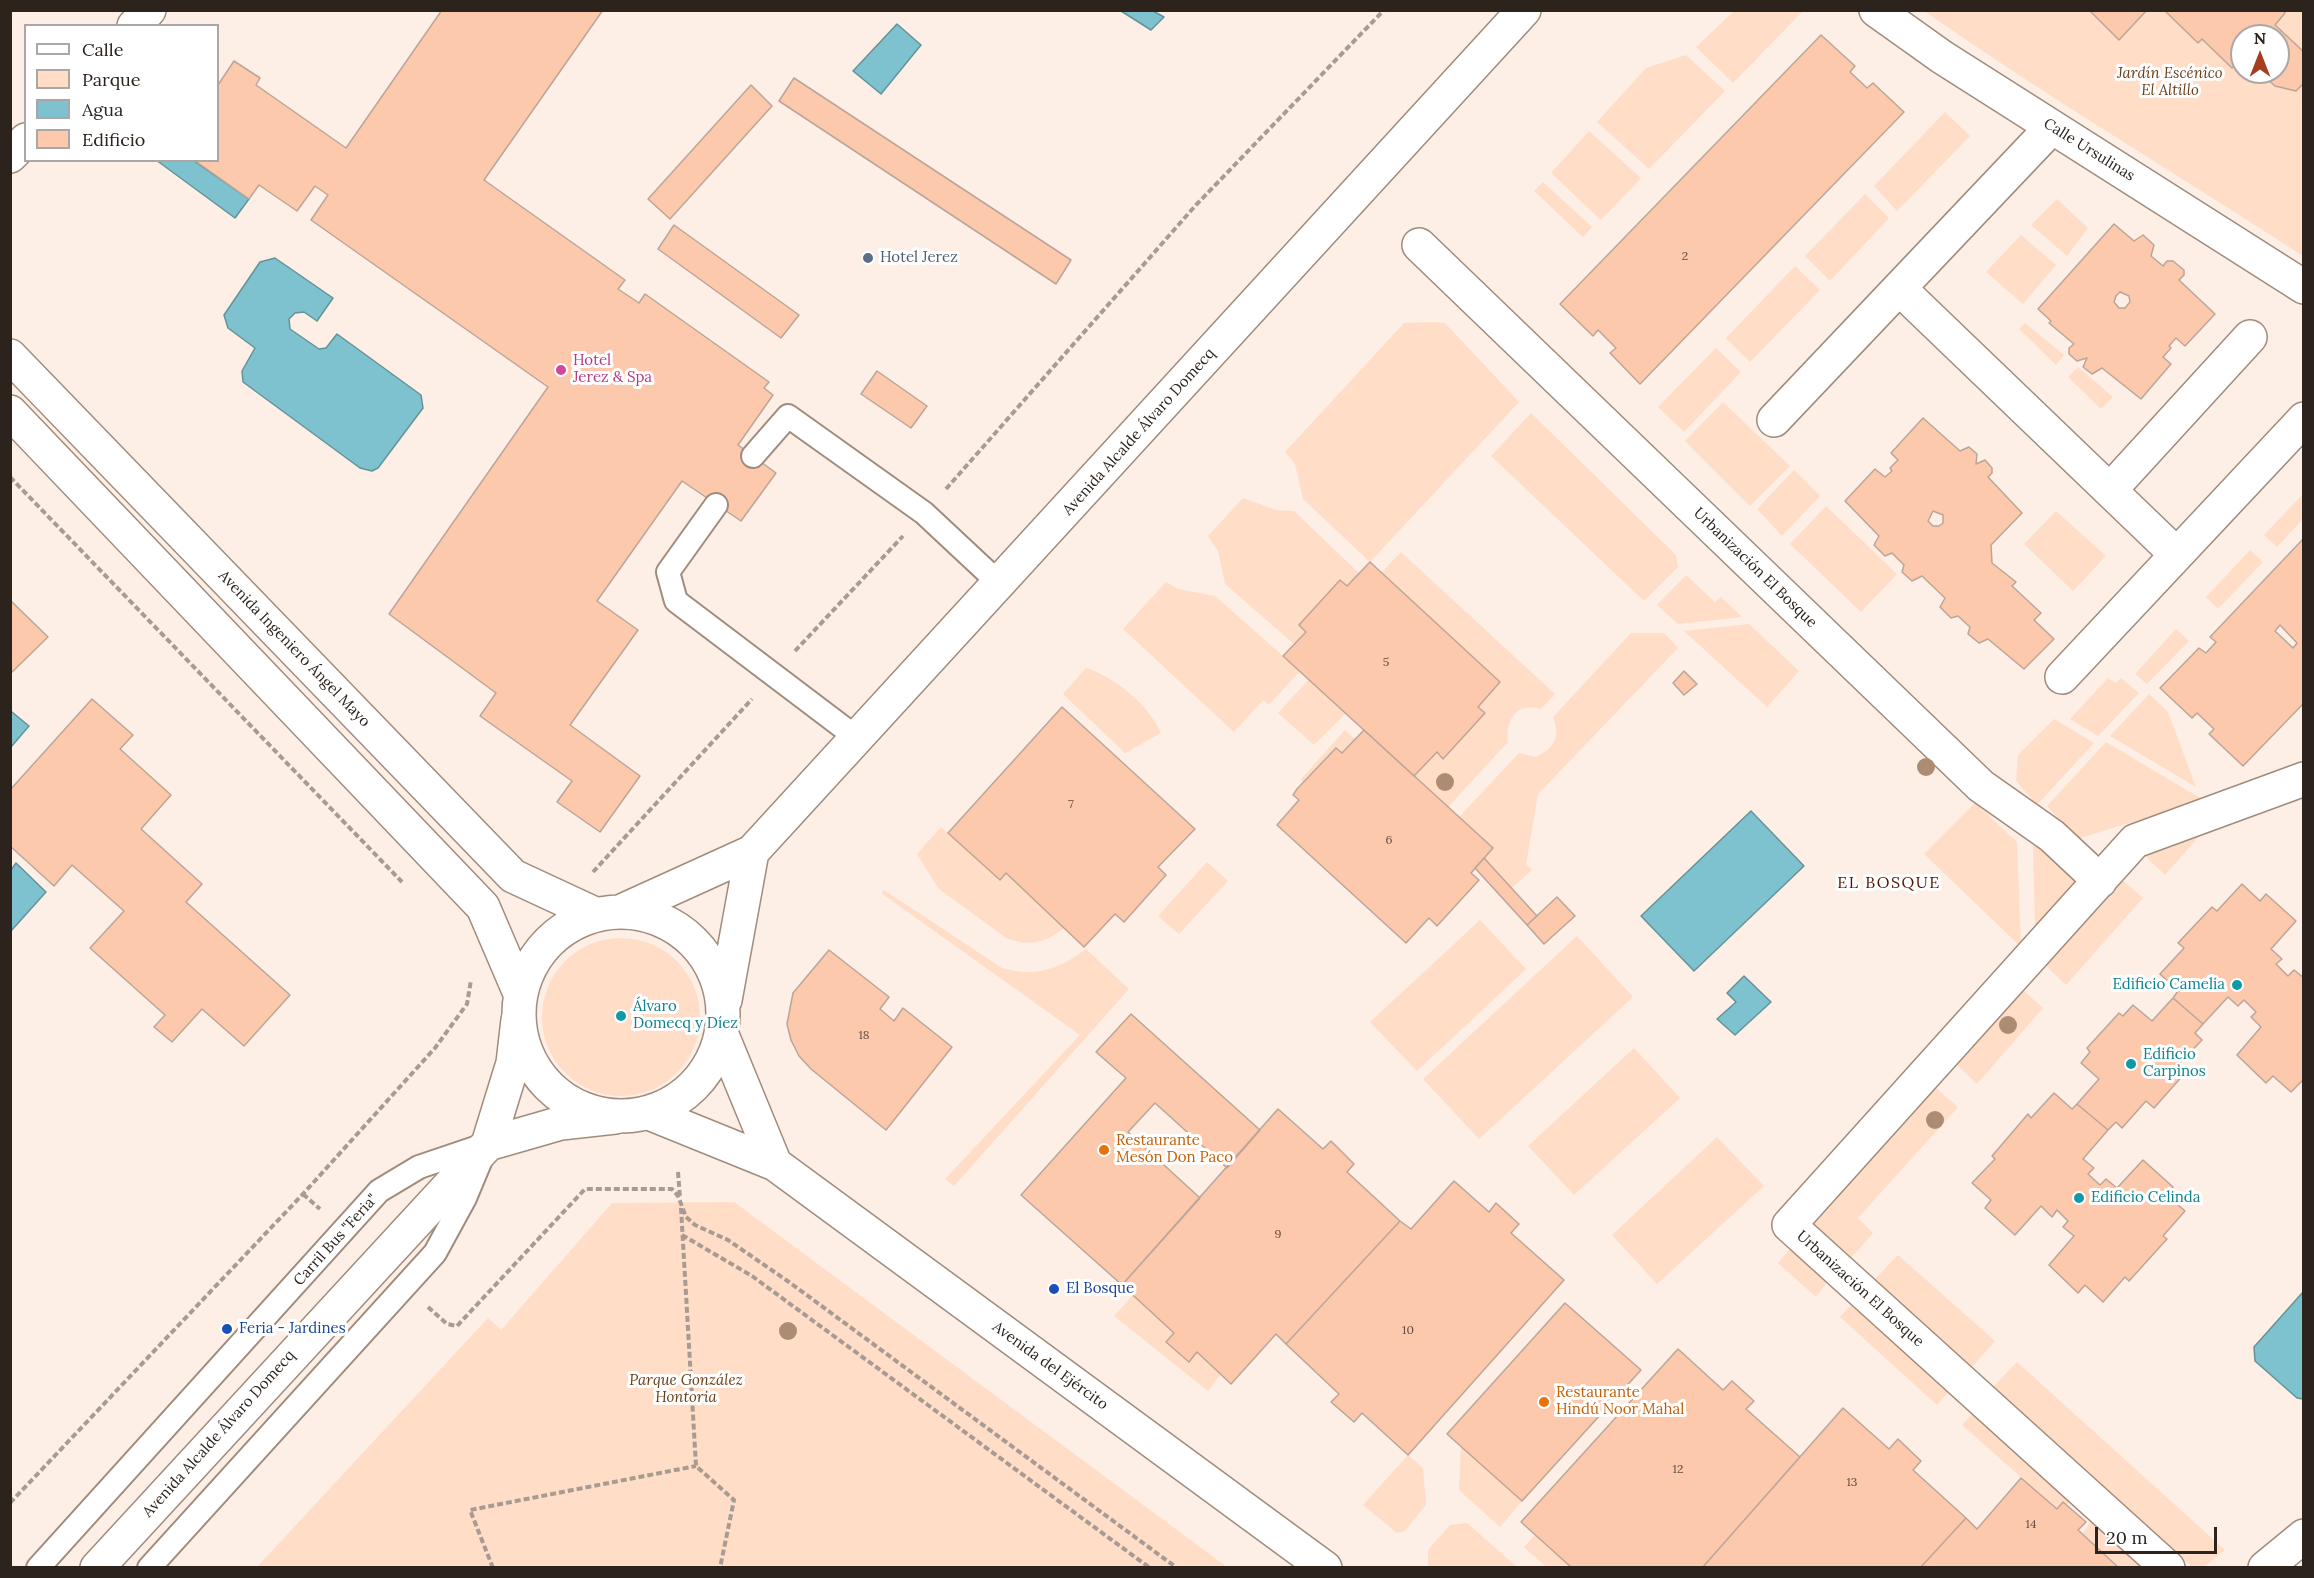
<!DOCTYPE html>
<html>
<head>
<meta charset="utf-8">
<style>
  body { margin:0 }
  #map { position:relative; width:2314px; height:1578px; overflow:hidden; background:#fdefe5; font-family:Lora,serif }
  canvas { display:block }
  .frame { position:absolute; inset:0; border:12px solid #2c231d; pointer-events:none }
  .legend { position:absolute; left:24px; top:24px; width:195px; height:138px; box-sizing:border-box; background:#fff; border:2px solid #aba7a5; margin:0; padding:8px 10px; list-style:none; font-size:18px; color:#2c231d }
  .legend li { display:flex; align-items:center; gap:12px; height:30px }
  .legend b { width:30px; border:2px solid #aba7a5 }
  .north { position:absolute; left:2230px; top:24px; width:60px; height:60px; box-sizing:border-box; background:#fff; border:2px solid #aba7a5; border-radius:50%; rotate:0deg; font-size:16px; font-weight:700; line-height:24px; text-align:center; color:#2c231d }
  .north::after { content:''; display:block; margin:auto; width:21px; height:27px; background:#a53d20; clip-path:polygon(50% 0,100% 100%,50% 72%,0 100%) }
  .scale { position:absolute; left:2095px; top:1527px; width:122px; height:27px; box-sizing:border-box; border:3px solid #2c231d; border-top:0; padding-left:8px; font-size:18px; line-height:21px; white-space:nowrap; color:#2c231d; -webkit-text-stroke:4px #fff; paint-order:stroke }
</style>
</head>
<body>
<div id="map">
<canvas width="2314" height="1578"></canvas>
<div class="frame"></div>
<ul class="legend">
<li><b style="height:8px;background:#fff"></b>Calle</li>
<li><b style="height:16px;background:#ffddc6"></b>Parque</li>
<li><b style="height:16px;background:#7dc2ce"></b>Agua</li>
<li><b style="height:16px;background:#fdc9ac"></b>Edificio</li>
</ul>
<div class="north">N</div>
<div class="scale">20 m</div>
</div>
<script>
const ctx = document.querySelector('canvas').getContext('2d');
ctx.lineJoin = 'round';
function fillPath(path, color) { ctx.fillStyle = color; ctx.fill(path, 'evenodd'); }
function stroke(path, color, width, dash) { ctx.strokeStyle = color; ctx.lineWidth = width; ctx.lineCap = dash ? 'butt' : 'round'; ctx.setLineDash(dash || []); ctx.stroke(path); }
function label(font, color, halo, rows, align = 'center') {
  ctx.font = font + ' Lora,serif'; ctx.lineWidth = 6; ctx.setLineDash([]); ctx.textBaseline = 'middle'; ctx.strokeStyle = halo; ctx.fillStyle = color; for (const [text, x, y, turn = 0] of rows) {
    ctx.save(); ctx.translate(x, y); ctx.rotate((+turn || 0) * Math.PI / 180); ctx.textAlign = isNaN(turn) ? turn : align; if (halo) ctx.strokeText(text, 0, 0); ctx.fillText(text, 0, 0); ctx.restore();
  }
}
fillPath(new Path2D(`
  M1734 11H1803L1733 83 1696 47Z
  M1924 11H2303V256C2177 174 2047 97 1924 11ZM2242 36H2278V72H2242Z
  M1686 55 1725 91 1649 169 1597 122 1646 68Z
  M1945 112 1970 136 1897 211 1874 186Z
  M1589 131 1641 178 1601 220 1551 173Z
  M1543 182 1592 227 1583 237 1534 191Z
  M1865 194 1889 218 1830 281 1805 256Z
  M2057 199 2088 228 2067 256 2031 225Z
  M2021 235 2056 265 2023 304 1986 272Z
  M1795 266 1820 290 1750 362 1726 338Z
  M1435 322 1445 323 1519 402 1370 562 1303 499 1295 464 1285 452 1404 323Z
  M2025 323 2064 355 2056 365 2019 329Z
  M1716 348 1741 372 1684 432 1658 407Z
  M2078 367 2113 397 2101 409 2068 377Z
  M1723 402 1790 466 1750 506 1685 441Z
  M1531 413 1676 555 1678 567 1644 601 1491 456Z
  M1794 470 1820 496 1782 536 1757 509Z
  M2303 494V519L2277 547 2264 535Z
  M1243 498 1276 510 1294 511 1360 574 1299 625 1306 632 1294 644 1225 584 1218 551 1208 536Z
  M1826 506 1897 574 1861 612 1790 544Z
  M2056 511 2106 556 2073 591 2024 544Z
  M2250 550 2263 562 2218 609 2206 597Z
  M1401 552 1555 694 1541 709C1517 701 1505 720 1508 742L1448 807 1414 776 1437 752 1444 759 1485 713 1478 707 1500 682 1382 572Z
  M1686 575 1715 602 1721 597 1742 617 1678 624 1657 605Z
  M1166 582 1178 589 1215 596 1300 671 1269 705 1263 700 1234 732 1123 629Z
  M1749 624 1799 671 1767 707 1684 631Z
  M2176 629 2189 641 2147 684 2135 674Z
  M1631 633H1664L1678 648 1538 794 1526 864 1532 870 1512 888 1484 858 1493 848 1459 817 1519 753 1535 757C1554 749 1561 737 1553 717Z
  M1086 668C1115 677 1149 705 1161 733L1125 753 1063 694Z
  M2108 678 2116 683 2121 678 2139 693 2098 736 2070 719Z
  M1309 679 1346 713 1314 745 1278 713Z
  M2149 694 2168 712 2196 787 2110 736Z
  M2054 719 2094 743 2037 805 2016 781 2018 755Z
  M1345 730 1355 739 1342 753 1335 748 1304 783 1301 779Z
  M2106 742 2200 798 2201 801 2077 839 2047 806Z
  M1975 803 2017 842 2021 947 1924 854Z
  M941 827 999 880 1006 873 1064 928C1045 943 1029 947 1006 938L938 888 917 854Z
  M2201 834 2165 875 2144 855Z
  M2033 846 2045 847 2080 879 2035 929Z
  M1207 862 1228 881 1179 934 1158 916Z
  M2121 879 2143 898 2066 985 2045 965Z
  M884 890 1002 968C1035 978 1059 969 1086 949L1129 989 954 1186 945 1179 1080 1035 881 893Z
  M1480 920 1526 969 1417 1071 1370 1022Z
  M1577 936 1633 997 1479 1139 1423 1079Z
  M542 1017a79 79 0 1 1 158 0a79 79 0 1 1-158 0Z
  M2023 990 2043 1008 1977 1084 1956 1064Z
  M1634 1048 1680 1098 1574 1195 1528 1146Z
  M1936 1088 1958 1107 1858 1218 1873 1233 1850 1259 1811 1226Z
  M1717 1137 1764 1186 1657 1284 1612 1235Z
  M734 1202 1227 1567H257L488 1318 501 1330 612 1203Z
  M1790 1249 1827 1282 1816 1297 1778 1263Z
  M1898 1255 1995 1341 1971 1368 1874 1280Z
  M1133 1295 1174 1333 1166 1342 1189 1362 1197 1352 1220 1375 1208 1391 1114 1316Z
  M1851 1305 1948 1392 1937 1405 1840 1317Z
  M2017 1362 2225 1550 2204 1567H2192L1992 1388Z
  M1973 1413 2070 1501 2066 1505 2062 1502 2057 1509 1962 1425Z
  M1461 1446 1522 1501 1500 1527 1459 1490Z
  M1408 1455 1423 1468 1426 1505 1405 1531 1397 1533 1363 1505Z
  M2092 1520 2141 1564 2138 1567H2119L2082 1534Z
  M1467 1523 1517 1567H1428V1550L1450 1525Z
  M1535 1535 1572 1567H1546L1524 1547Z`), '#ffddc6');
const water = new Path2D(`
  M1121 11H1153L1164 17 1151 30Z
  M897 24 921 45 881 94 853 71Z
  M156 160 194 161 249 199 235 218Z
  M275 258 333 298 317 321 304 312 295 313 289 319 290 329 319 349 326 348 337 334 421 395 423 408 378 468 372 471 360 468 243 382 242 371 255 348 228 328 224 315 260 262Z
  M12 712 29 726 11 747 10 713Z
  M1751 811 1804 866 1694 971 1641 916Z
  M16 863 46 892 11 931V870Z
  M1744 976 1771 1002 1735 1035 1717 1019 1736 1002 1727 993Z
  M2303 1292 2304 1399H2303L2297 1398 2255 1361 2254 1347Z`);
fillPath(water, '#7dc2ce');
stroke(water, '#659299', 1.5);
const building = new Path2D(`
  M442 10H603L484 180 625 280 618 289 639 303 645 294 769 382 764 388 773 395 738 445 776 473 741 521 682 481 597 601 638 630 570 725 640 776 600 832 557 802 572 781 480 716 496 693 389 614 548 387 311 220 328 195 315 186 297 211 259 185 249 199 194 160H218V85L234 61 260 78 256 85 346 148Z
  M2089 10H2147L2119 40Z
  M2164 10H2283L2285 13 2275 25 2304 52V83L2296 91 2275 86 2260 72H2278V36H2242V59L2232 68 2202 39 2198 43Z
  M1821 35 1855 66 1850 72 1867 88 1873 83 1904 112 1640 384 1610 353 1616 348 1598 330 1593 336 1560 304Z
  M794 78 1071 260 1056 284 779 101Z
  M751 85 772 106 670 219 648 199Z
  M2114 224 2134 241 2143 235 2154 245 2151 256 2163 266 2167 261H2173L2184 270V275L2179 280 2215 314 2185 346 2176 338 2169 346 2171 348 2163 357 2171 364 2141 399 2102 368 2092 374 2083 367 2087 358 2077 361 2069 354V348L2074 344 2049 323 2051 321 2038 309ZM2120 292 2129 296 2130 302 2125 308H2119L2114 302 2116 296Z
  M674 225 799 315 781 338 658 249Z
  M877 371 927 406 911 428 861 394Z
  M1923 418 1960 451 1969 447 1977 454 1976 464 1985 460 1992 468V473L1988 477 2022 513 1991 545 1992 563 2016 582 2012 586 2041 613 2034 620 2054 639 2024 669 1988 639 1979 643 1968 634 1970 627 1958 616 1951 618 1940 607 1945 598 1922 576 1912 581 1902 572 1904 565 1892 553 1885 556 1874 545 1879 536 1845 501 1875 469 1885 477 1892 471 1890 468 1898 460 1891 453ZM1933 511 1943 515V523L1939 526H1933L1928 521Z
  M2304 538V703L2243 766 2209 734 2214 729 2197 713 2192 718 2160 688 2199 648 2206 653 2216 642 2210 637ZM2280 625 2297 643 2293 648 2275 631Z
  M1370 562 1500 682 1478 707 1485 713 1443 759 1437 752 1414 776 1283 656 1306 632 1299 625 1340 580 1347 586Z
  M10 600 48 637 10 674Z
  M1684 671 1697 684 1684 695 1673 683Z
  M92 699 133 735 120 749 171 795 141 829 202 884 186 902 290 995 244 1046 202 1009 172 1042 154 1027 165 1015 90 948 124 911 72 865 54 886 10 846V790Z
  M1062 707 1195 829 1158 867 1166 875 1124 922 1115 914 1084 947 1006 873 1000 880 948 833Z
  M1364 730 1493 848 1471 873 1479 880 1437 926 1429 918 1406 943 1277 825 1299 800 1293 795 1297 789 1336 748 1342 753Z
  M1484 858 1537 916 1527 925 1475 868Z
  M2242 884 2260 901 2266 894 2296 921 2271 949 2282 959 2276 964 2288 976 2294 970 2304 978V1079L2291 1092 2273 1076 2266 1083 2237 1055 2261 1027 2251 1017 2256 1012 2244 1000 2238 1006 2228 997 2203 1024 2173 998 2178 991 2160 974 2184 948 2178 943 2212 907 2217 911Z
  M1557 897 1575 916 1544 944 1527 925Z
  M829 950 889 997 880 1009 894 1021 903 1008 952 1047 886 1130 811 1069 799 1056 791 1040 787 1024 793 993Z
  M2173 998 2203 1024 2195 1033 2202 1040 2178 1065 2185 1073 2154 1108 2146 1101 2122 1128 2116 1122 2108 1130 2077 1104 2099 1079 2081 1063 2090 1052 2087 1048 2119 1013 2123 1016 2133 1005 2152 1021Z
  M1131 1014 1260 1130 1227 1168 1155 1103 1128 1132 1200 1198 1122 1285 1021 1195 1126 1078 1096 1052Z
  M2054 1093 2072 1109 2077 1104 2108 1130 2083 1159 2094 1168 2088 1174 2100 1185 2106 1179 2117 1188 2143 1160 2173 1187 2167 1195 2185 1211 2163 1236 2167 1239 2129 1281 2125 1277 2103 1302 2085 1285 2078 1293 2049 1265 2074 1236 2063 1227 2068 1221 2057 1210 2052 1217 2041 1206 2015 1235 1985 1208 1991 1200 1972 1183 1995 1159 1992 1156 2028 1114 2031 1118Z
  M1278 1109 1323 1149 1331 1141 1354 1164 1347 1172 1400 1221 1286 1344 1276 1334 1231 1384 1197 1352 1189 1362 1166 1342 1174 1333 1122 1285Z
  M1454 1181 1489 1212 1496 1203 1519 1224 1511 1233 1564 1280 1408 1455 1362 1413 1354 1422 1331 1402 1339 1394 1286 1344 1400 1221 1411 1229Z
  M1565 1303 1641 1370 1522 1501 1447 1434Z
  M1678 1349 1723 1390 1732 1381 1754 1401 1746 1409 1800 1457 1702 1568H1572L1521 1522Z
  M1843 1408 1889 1449 1898 1439 1921 1461 1913 1470 1966 1518 1920 1568H1702Z
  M2021 1478 2057 1509 2063 1502 2086 1522 2078 1530 2119 1568H1920L1966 1518 1977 1529Z`);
fillPath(building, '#fdc9ac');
stroke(building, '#bca598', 1.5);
const lane = new Path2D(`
  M753 456 788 416 924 513 1000 584
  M716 505 668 572 676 601 857 738
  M38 1568 379 1191 419 1167 484 1145
  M149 1568 435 1253 465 1198 480 1162`);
const street = new Path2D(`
  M1876 10 1942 57 2304 287
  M134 26 149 10
  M10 156 26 140
  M1419 245 1981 786 2052 836 2100 881
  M1900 289 2176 554
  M1774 420 2052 127
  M2110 490 2250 337
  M2062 677 2304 419
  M2168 1568 1789 1225 2135 841 2304 779`);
const secondary = new Path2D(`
  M488 1144 561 1123 615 1117
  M97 1568 488 1144 513 1063 518 1020
  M2265 1568 2304 1536`);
const primary = new Path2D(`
  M10 356 513 876 597 915
  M10 412 483 907 519 991
  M622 911 752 852 1524 10
  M519 1014a102 102 0 1 1 204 0a102 102 0 1 1-204 0Z
  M725 1000 752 852
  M722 1035 775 1164
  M649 1113 775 1164 1325 1568`);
stroke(lane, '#a08b7c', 26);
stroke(street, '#a08b7c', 36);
stroke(secondary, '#a08b7c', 36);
stroke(primary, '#a08b7c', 36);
stroke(new Path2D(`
  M10 477 402 882
  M946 489 1196 205 1384 10
  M795 651 903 536
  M593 872 752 699
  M678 1172 680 1198
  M303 1194 320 1209
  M681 1208 696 1466 734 1500 720 1568
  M682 1235 752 1276 1150 1568
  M428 1307 447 1324 457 1326 585 1189H672L678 1196 686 1217 695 1225 728 1240 789 1282 1177 1568
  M10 1503 303 1194 435 1048 467 1004 471 980
  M493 1568 470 1510 696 1466`), '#a79b93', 4, [6, 3]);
stroke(lane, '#fff', 22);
stroke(street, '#fff', 33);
stroke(secondary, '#fff', 33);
stroke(primary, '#fff', 33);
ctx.fillStyle = '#ac8d74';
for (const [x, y] of [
  [1926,767],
  [1445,782],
  [2008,1025],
  [1935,1120],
  [788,1331]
]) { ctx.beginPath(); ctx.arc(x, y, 9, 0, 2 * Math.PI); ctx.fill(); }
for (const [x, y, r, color] of [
  [868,258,6,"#5c6f8a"],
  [561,370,6,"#d1479c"],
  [2237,985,6,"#0f9aa8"],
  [621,1016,6,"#0f9aa8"],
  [2131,1064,6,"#0f9aa8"],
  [1104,1150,6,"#e8710a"],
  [2079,1198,6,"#0f9aa8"],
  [1054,1289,6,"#1a4fb4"],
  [227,1329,6,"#1a4fb4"],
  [1544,1402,6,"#e8710a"]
]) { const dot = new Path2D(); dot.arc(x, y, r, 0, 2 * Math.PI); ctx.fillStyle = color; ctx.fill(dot); stroke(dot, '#fff', 2); }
label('12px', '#604c41', null, [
  ["2",1685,257],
  ["5",1386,663],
  ["7",1071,805],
  ["6",1389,841],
  ["18",864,1036],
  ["9",1278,1235],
  ["10",1408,1331],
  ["12",1678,1470],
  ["13",1852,1483],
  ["14",2031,1525]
]);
label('italic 15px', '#6a3d17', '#fff', [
  ["Jardín Escénico",2170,74],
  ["El Altillo",2170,91],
  ["Parque González",686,1381],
  ["Hontoria",686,1398]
]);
label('15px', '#2c231d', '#fff', [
  ["Calle Ursulinas",2089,150,32],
  ["Avenida Alcalde Álvaro Domecq",1139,432,-48],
  ["Urbanización El Bosque",1755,568,44],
  ["Avenida Ingeniero Ángel Mayo",294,649,46],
  ["Carril Bus \"Feria\"",336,1240,-48],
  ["Urbanización El Bosque",1860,1289,42],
  ["Avenida del Ejército",1050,1366,36],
  ["Avenida Alcalde Álvaro Domecq",219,1434,-48]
]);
label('15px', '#4e5e75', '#fff', [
  ["Hotel Jerez",880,258]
], 'left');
label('15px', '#b23c85', '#fff', [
  ["Hotel",573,361],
  ["Jerez & Spa",573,378]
], 'left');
label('15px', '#0d838f', '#fff', [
  ["Edificio Camelia",2225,985,"right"],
  ["Álvaro",633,1007],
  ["Domecq y Díez",633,1024],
  ["Edificio",2143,1055],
  ["Carpinos",2143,1072],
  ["Edificio Celinda",2091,1198]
], 'left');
label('15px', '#c56008', '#fff', [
  ["Restaurante",1116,1141],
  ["Mesón Don Paco",1116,1158],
  ["Restaurante",1556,1393],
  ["Hindú Noor Mahal",1556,1410]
], 'left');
label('15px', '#164399', '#fff', [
  ["El Bosque",1066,1289],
  ["Feria - Jardines",239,1329]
], 'left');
ctx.letterSpacing = '1.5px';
label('16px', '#551301', '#fff', [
  ["EL BOSQUE",1889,883]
]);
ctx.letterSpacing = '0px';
</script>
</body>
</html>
